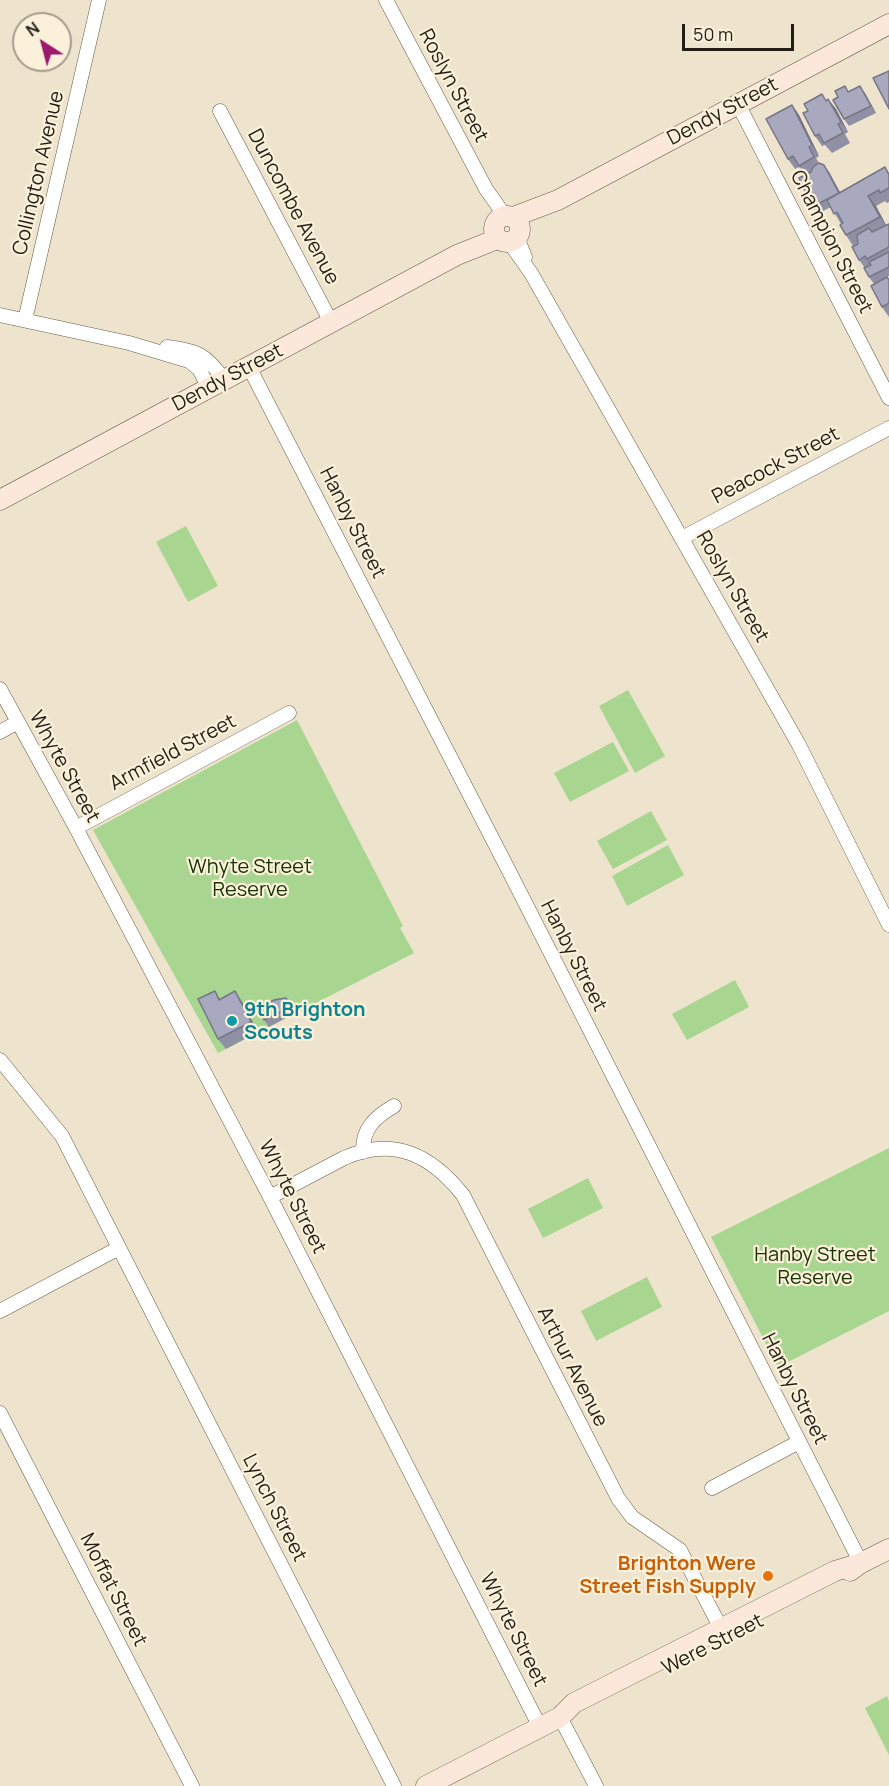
<!DOCTYPE html>
<html>
<head>
<meta charset="utf-8">
<style>
  body { margin:0 }
  #map { position:relative; width:889px; height:1786px; overflow:hidden; background:#eee4cd; font-family:Manrope,sans-serif }
  canvas { display:block }
  .north { position:absolute; left:12px; top:12px; width:60px; height:60px; box-sizing:border-box; background:#fbf1da; border:2px solid #a49d8c; border-radius:50%; rotate:324deg; font-size:16px; font-weight:700; line-height:24px; text-align:center; color:#221e16 }
  .north::after { content:''; display:block; margin:auto; width:21px; height:27px; background:#9b196e; clip-path:polygon(50% 0,100% 100%,50% 72%,0 100%) }
  .scale { position:absolute; left:682px; top:24px; width:112px; height:27px; box-sizing:border-box; border:3px solid #221e16; border-top:0; padding-left:8px; font-size:18px; line-height:21px; white-space:nowrap; color:#221e16; -webkit-text-stroke:4px #fbf1da; paint-order:stroke }
</style>
</head>
<body>
<div id="map">
<canvas width="889" height="1786"></canvas>
<div class="north">N</div>
<div class="scale">50 m</div>
</div>
<script>
const ctx = document.querySelector('canvas').getContext('2d');
ctx.lineJoin = 'round';
function fillPath(path, color) { ctx.fillStyle = color; ctx.fill(path, 'evenodd'); }
function stroke(path, color, width, dash) { ctx.strokeStyle = color; ctx.lineWidth = width; ctx.lineCap = dash ? 'butt' : 'round'; ctx.setLineDash(dash || []); ctx.stroke(path); }
function label(font, color, halo, rows, align = 'center') {
  ctx.font = font + ' Manrope,sans-serif'; ctx.lineWidth = 4.5; ctx.setLineDash([]); ctx.textBaseline = 'middle'; ctx.strokeStyle = halo; ctx.fillStyle = color; for (const [text, x, y, turn = 0] of rows) {
    ctx.save(); ctx.translate(x, y); ctx.rotate((+turn || 0) * Math.PI / 180); ctx.textAlign = isNaN(turn) ? turn : align; if (halo) ctx.strokeText(text, 0, 0); ctx.fillText(text, 0, 0); ctx.restore();
  }
}
fillPath(new Path2D(`
  M186 526 218 586 188 602 156 542Z
  M628 690 665 756 635 773 599 706Z
  M297 720 403 926 400 928 414 953 218 1053 93 830Z
  M613 742 629 771 570 802 554 773Z
  M651 811 667 840 613 869 597 841Z
  M668 845 684 875 627 906 612 876Z
  M735 980 749 1007 687 1040 672 1014Z
  M889 1148V1311L778 1367 711 1237Z
  M588 1178 603 1208 543 1238 528 1209Z
  M647 1277 662 1307 596 1341 581 1311Z
  M887 1696 889 1701V1755L865 1708Z`), '#a8d590');
const street = new Path2D(`
  M386 0 486 189 505 216
  M738 104 889 398
  M220 111 331 322
  M517 237 525 257
  M509 242 531 273 799 745 889 925
  M0 315 129 343 189 361 199 369 209 388
  M25 320 99 0
  M167 347C198 351 206 354 224 380
  M249 367 509 871 861 1563
  M682 538 889 428
  M0 689 76 828 270 1197 540 1727
  M0 732 18 722
  M76 828 289 713
  M0 1060 62 1136 394 1786
  M363 1152C362 1129 375 1117 394 1106
  M270 1197 344 1158C394 1136 431 1155 463 1195L618 1498 632 1517 680 1550 726 1638
  M0 1311 119 1248
  M0 1413 192 1786
  M712 1488 799 1442
  M560 1717 596 1786`);
const secondary = new Path2D(`
  M494 229a13 13 0 1 1 26 0a13 13 0 1 1-26 0Z
  M513 217 558 200 889 24
  M0 500 457 255 497 239
  M850 1571 861 1563 889 1549
  M426 1786 560 1717 574 1703 835 1571 861 1563`);
stroke(street, '#645c48', 15);
stroke(secondary, '#645c48', 21);
stroke(street, '#fff', 14);
stroke(secondary, '#fce8da', 20);
fillPath(new Path2D(`
  M860 86 876 113 849 126 844 119 849 92Z
  M828 99 836 109 848 132 845 134 850 143 832 153 825 145 822 146 815 136 826 100Z
  M792 105 799 115 819 156 816 158 819 163 829 172 840 192 885 167 889 173V202L887 203 885 201 876 206 886 225 889 224V276L887 277 889 279V317L882 307 874 284 869 277 865 268 859 260 858 243 853 246 846 235 841 224 831 207 817 214 812 207 805 175 799 167 795 169 788 159Z
  M215 991 220 999 235 991 242 1002 258 1032 226 1049 218 1039Z
  M286 998 295 1013 269 1027 264 1020Z`), '#9090a4');
fillPath(new Path2D(`
  M860 86 865 93 876 113 871 106Z
  M828 99 836 109 848 132 841 122Z
  M792 105 799 115 819 156 812 145Z
  M824 165 829 172 844 200 839 193Z
  M868 196 876 206 887 227 880 217Z
  M235 991 242 1002 258 1032 251 1022Z`), '#767686');
const building = new Path2D(`
  M889 71V109L873 78Z
  M845 86 848 92 860 86 871 106 844 119 833 100 838 97 835 91Z
  M822 94 826 101 828 99 841 122 838 124 843 133 824 143 819 134 815 136 803 113 808 111 804 104Z
  M792 105 812 145 809 147 814 157 799 166 793 156 788 159 766 119Z
  M819 163 824 165 839 193 812 207 799 178 811 172 813 167Z
  M885 167 889 175V188L880 193 879 190 868 196 880 217 846 235 840 225 843 223 837 212 834 214 827 200Z
  M889 224V247L867 259 865 256 859 260 852 247 858 244 857 235 869 228 872 232Z
  M889 252V267L869 277 864 268 871 265 869 262Z
  M887 277 889 280V303L882 307 871 286Z
  M215 991 219 1000 235 991 251 1022 218 1039 198 999Z
  M286 998 291 1007 264 1020 258 1008 274 1000Z`);
fillPath(building, '#a8a8bf');
stroke(building, '#767686', 1.5);
for (const [x, y, r, color] of [
  [232,1021,6,"#0f9aa8"],
  [768,1576,6,"#e8710a"]
]) { const dot = new Path2D(); dot.arc(x, y, r, 0, 2 * Math.PI); ctx.fillStyle = color; ctx.fill(dot); stroke(dot, '#fbf1da', 2); }
label('20px', '#221e16', '#fbf1da', [
  ["Roslyn Street",453,86,62],
  ["Dendy Street",723,112,-28],
  ["Collington Avenue",39,173,-77],
  ["Duncombe Avenue",293,207,62],
  ["Champion Street",831,242,63],
  ["Dendy Street",228,378,-28],
  ["Peacock Street",776,466,-28],
  ["Hanby Street",352,523,63],
  ["Roslyn Street",732,587,60],
  ["Armfield Street",173,753,-28],
  ["Whyte Street",64,767,61],
  ["Hanby Street",573,956,63],
  ["Whyte Street",292,1197,63],
  ["Arthur Avenue",572,1367,63],
  ["Hanby Street",794,1389,63],
  ["Lynch Street",274,1508,63],
  ["Moffat Street",113,1590,63],
  ["Whyte Street",513,1630,63],
  ["Were Street",713,1645,-27]
]);
label('20px', '#153300', '#fbf1da', [
  ["Whyte Street",250,867],
  ["Reserve",250,890],
  ["Hanby Street",815,1255],
  ["Reserve",815,1278]
]);
label('bold 20px', '#0d838f', '#fbf1da', [
  ["9th Brighton",244,1010],
  ["Scouts",244,1033]
], 'left');
label('bold 20px', '#c56008', '#fbf1da', [
  ["Brighton Were",756,1564],
  ["Street Fish Supply",756,1587]
], 'right');
</script>
</body>
</html>
